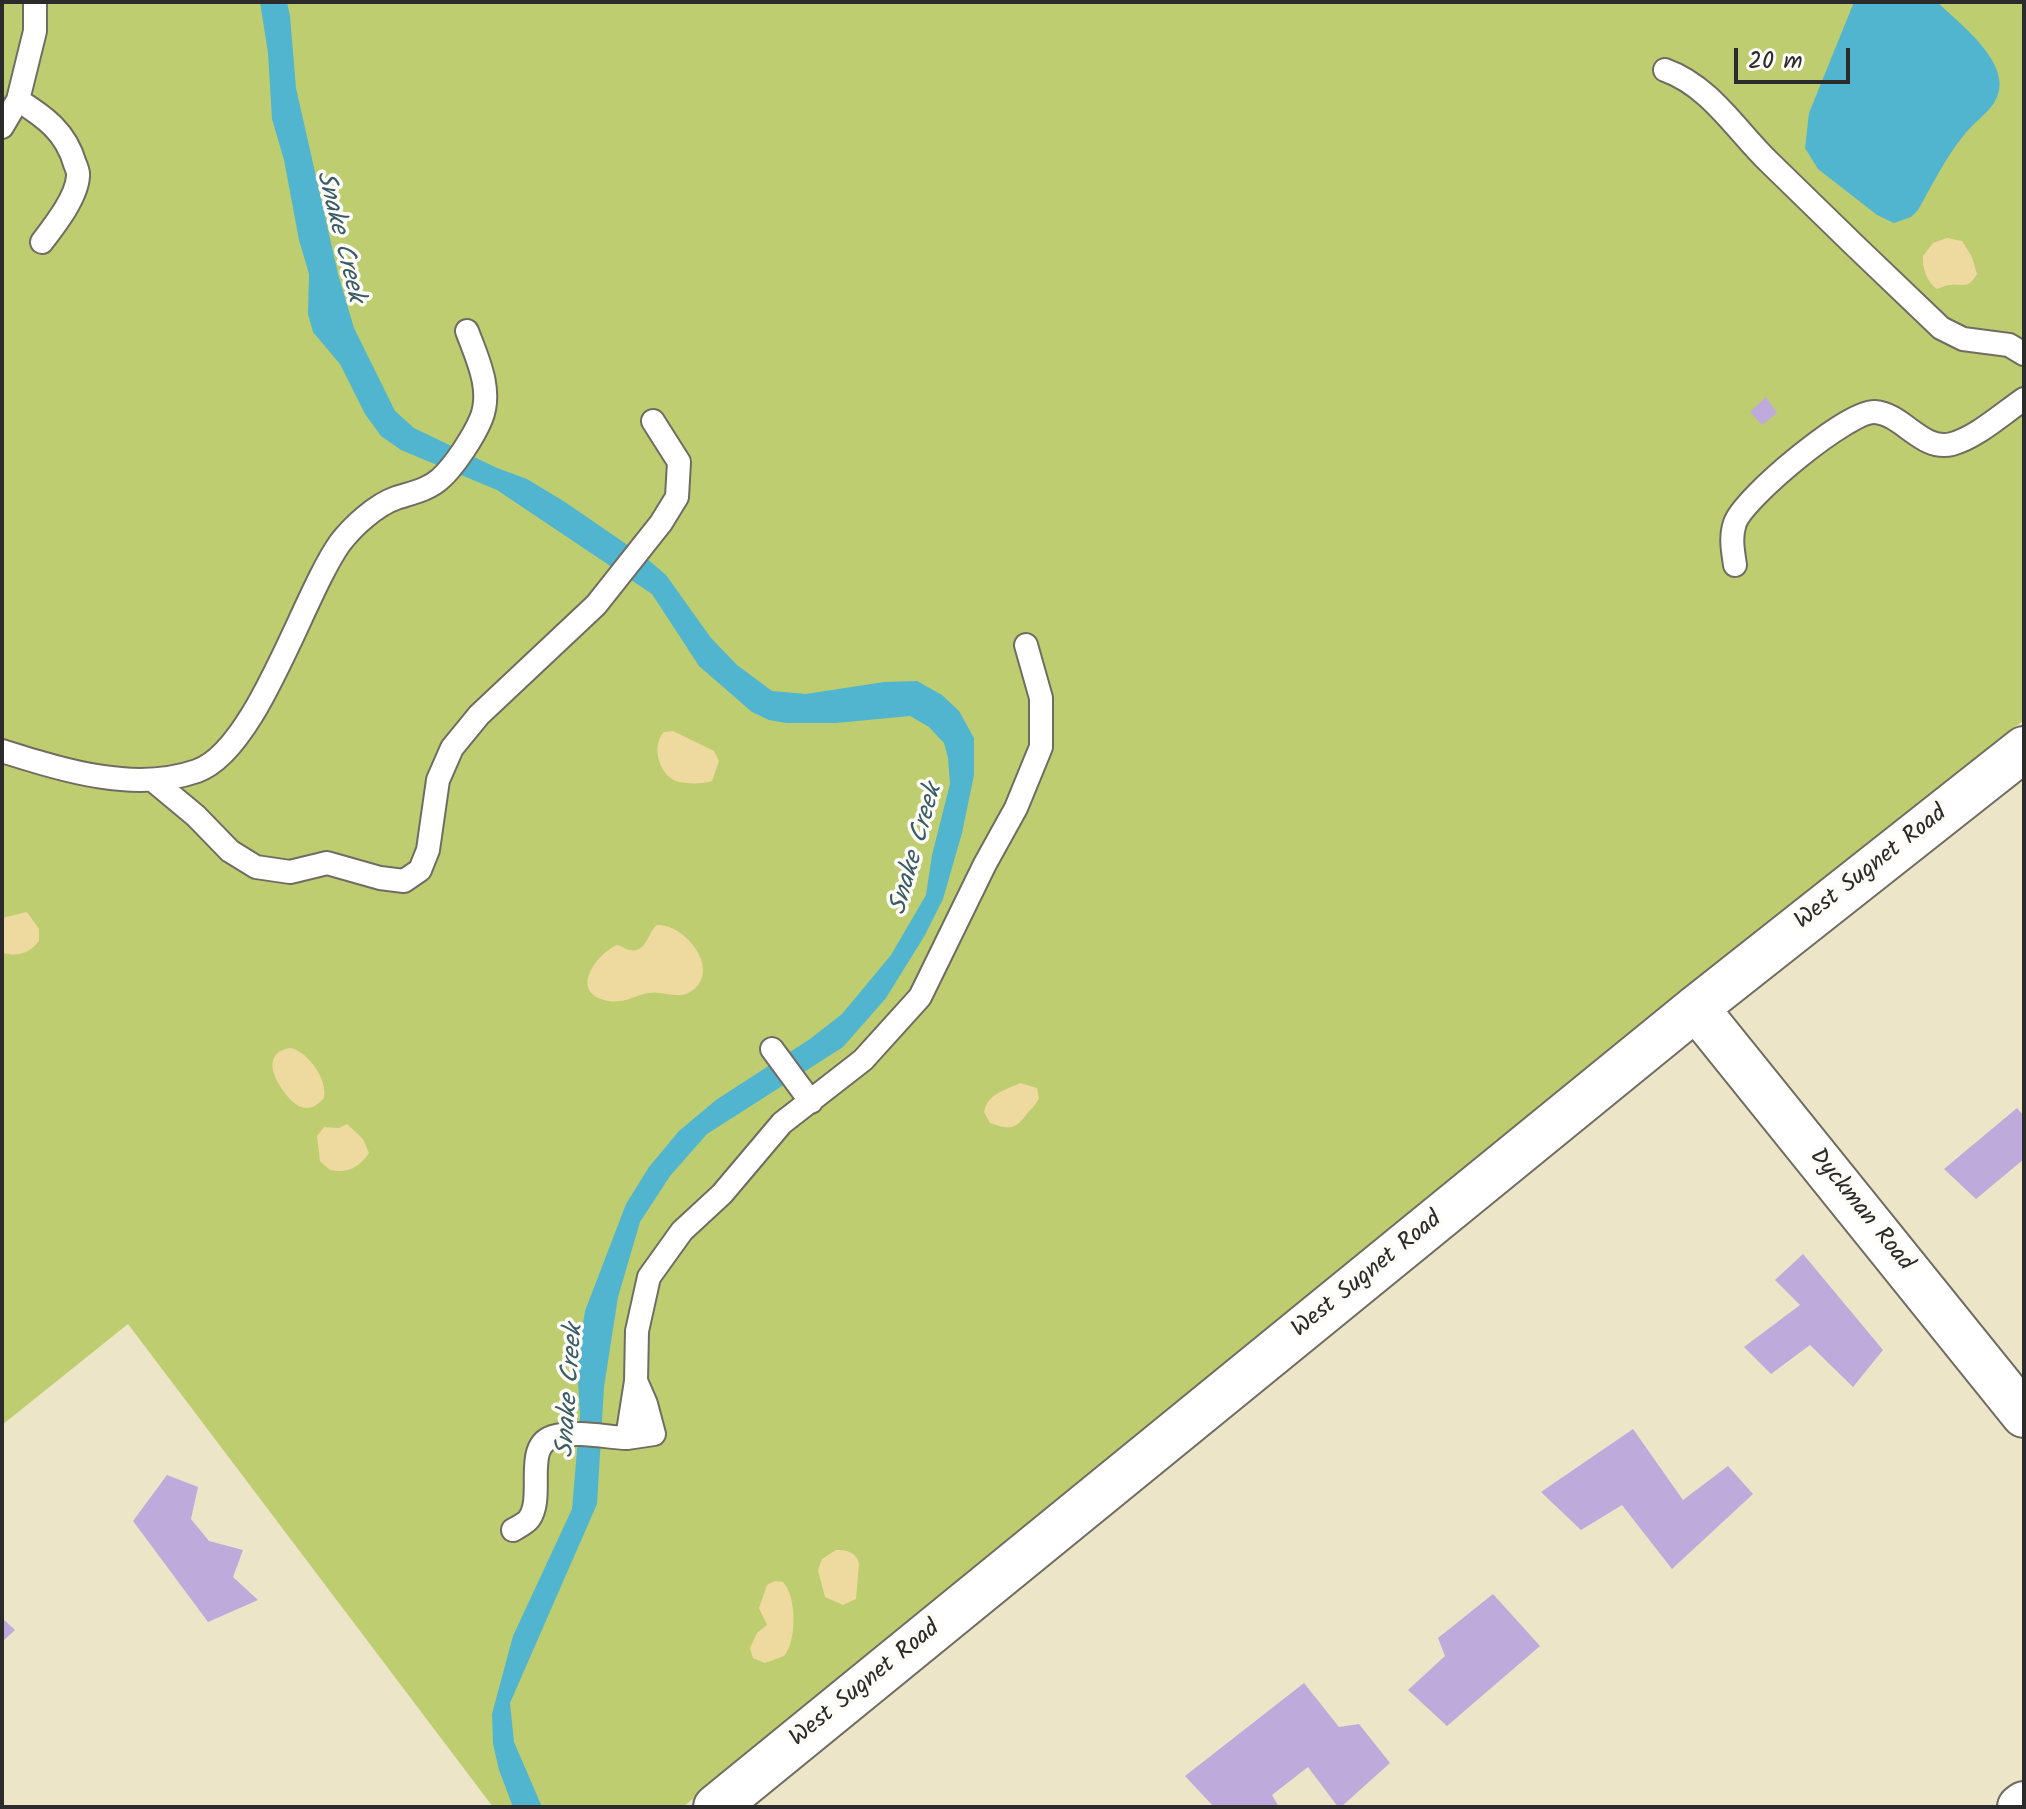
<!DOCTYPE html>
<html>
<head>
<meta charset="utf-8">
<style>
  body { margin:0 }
  #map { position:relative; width:2026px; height:1809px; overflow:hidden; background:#ede5c7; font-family:Kalam,sans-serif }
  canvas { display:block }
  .frame { position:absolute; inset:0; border:4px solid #2b2b2b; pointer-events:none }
  .scale { position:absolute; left:1734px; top:48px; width:116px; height:36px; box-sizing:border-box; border:4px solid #2b2b2b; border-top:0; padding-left:10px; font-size:24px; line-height:28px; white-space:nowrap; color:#2b2b2b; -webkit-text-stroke:6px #fdfcf7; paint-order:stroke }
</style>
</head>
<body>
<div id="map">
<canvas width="2026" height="1809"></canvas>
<div class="frame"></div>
<div class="scale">20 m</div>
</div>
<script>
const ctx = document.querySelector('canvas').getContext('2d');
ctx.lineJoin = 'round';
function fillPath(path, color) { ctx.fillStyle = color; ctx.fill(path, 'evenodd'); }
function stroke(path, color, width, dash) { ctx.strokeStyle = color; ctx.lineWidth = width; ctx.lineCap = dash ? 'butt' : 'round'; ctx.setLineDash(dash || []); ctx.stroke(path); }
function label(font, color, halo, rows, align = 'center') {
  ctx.font = font + ' Kalam,sans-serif'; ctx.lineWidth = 7; ctx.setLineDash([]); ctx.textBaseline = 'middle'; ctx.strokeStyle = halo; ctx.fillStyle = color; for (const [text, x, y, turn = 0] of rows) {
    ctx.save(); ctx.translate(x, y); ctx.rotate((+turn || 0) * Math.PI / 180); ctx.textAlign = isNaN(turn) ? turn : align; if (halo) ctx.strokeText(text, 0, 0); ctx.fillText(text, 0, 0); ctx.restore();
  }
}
fillPath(new Path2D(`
  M2 2H2024V720L1453 1178 1079 1487 683 1807H493L128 1324 2 1425Z`), '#becd6f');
fillPath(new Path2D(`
  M1947 238 1962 241 1972 257 1977 274C1968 290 1963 283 1950 285 1945 285 1941 288 1937 289 1927 283 1922 267 1923 256L1933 243Z
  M673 731 714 751 719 761 712 781C704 784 688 784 679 782 660 778 650 746 664 732Z
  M27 912 39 929V941C30 953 16 958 2 952V918Z
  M657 925C687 924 723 973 690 992 677 1000 663 990 648 993 630 997 620 1006 601 999 571 988 598 953 617 945 622 946 625 949 629 950 647 954 648 931 657 925Z
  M290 1048C308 1051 328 1080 324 1098 306 1119 291 1103 280 1086 270 1070 267 1052 290 1048Z
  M1020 1083 1037 1088 1039 1098C1036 1105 1031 1109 1026 1115 1014 1131 1008 1129 990 1123L984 1112C988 1093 1004 1091 1020 1083Z
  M347 1124 363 1139 369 1153C360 1167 347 1174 330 1170L320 1161 317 1136 324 1127 339 1128Z
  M836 1550C846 1550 857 1552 859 1564L856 1599 843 1605 825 1597 818 1570 822 1559Z
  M775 1581 783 1582C797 1597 797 1641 784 1656L765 1663 753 1658 750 1648 757 1633 767 1625 759 1608 767 1585Z`), '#eeda9e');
fillPath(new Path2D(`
  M260 2H287L290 16 296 88 338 274 354 328 395 411 414 428 497 468 527 479 565 502 645 557 666 575 711 638 737 665 772 691 806 694 884 682 917 681 942 695 959 711 974 738V775L962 833 943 899 925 935 886 998 843 1047 707 1134 670 1176 640 1222 618 1297 604 1387 597 1504 510 1703 514 1742 542 1807H513L499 1770 493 1744 492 1714 513 1636 572 1509 580 1415 577 1364 585 1311 626 1204 649 1167 679 1131 716 1100 810 1039 842 1014 891 955 926 895 932 855 950 784 948 758 944 743 929 727 910 716 836 723H786L769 720 752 712 699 666 652 594 497 490 401 450 381 436 365 414 340 364 313 332 308 314 309 274 299 240 284 160 272 119 268 53Z
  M1854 2H1937C1960 24 2018 67 1994 103 1986 115 1973 123 1964 135 1945 158 1933 184 1918 210L1911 217 1894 223 1877 215 1818 169 1805 148 1809 113Z`), '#51b5d0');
fillPath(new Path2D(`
  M1766 397 1777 413 1762 425 1750 412Z
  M2017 1108 2024 1116V1159L1976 1199 1944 1169Z
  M1803 1254 1883 1350 1853 1387 1810 1345 1771 1374 1744 1347 1800 1305 1775 1280Z
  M1633 1429 1683 1500 1728 1466 1753 1494 1672 1569 1622 1505 1581 1530 1541 1492Z
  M167 1475 198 1487 191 1519 209 1541 243 1550 233 1577 258 1600 208 1622 133 1521Z
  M1493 1594 1540 1646 1447 1726 1408 1690 1445 1656 1438 1638Z
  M2 1618 15 1630 2 1642Z
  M1304 1683 1339 1727 1359 1724 1390 1763 1341 1807H1338L1308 1767 1272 1795 1279 1807H1214L1185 1776Z`), '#beabdc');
const lane = new Path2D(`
  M1665 70C1710 86 1736 130 1769 162 1826 218 1883 273 1941 328L1963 339 2009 345 2024 354
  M18 100C45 117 66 132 75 164 76 166 79 174 78 176 77 197 55 225 42 242
  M2 127 18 100 35 31V2
  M1735 565C1733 551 1730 537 1735 523 1743 498 1849 410 1875 412 1903 414 1922 452 1952 444 1977 437 2002 414 2024 399
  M2 751C63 770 134 793 197 771 257 750 303 595 340 543 353 526 376 505 396 498 411 493 428 490 440 479 454 467 474 436 481 419 493 390 477 358 467 331
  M154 781 196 816 230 851 256 867 290 872 327 863 380 878 404 881 420 870 428 850 438 780 452 748 479 715 596 605 661 523 677 497 679 462 653 421
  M772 1049 811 1102
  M636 1381 627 1438 654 1434 646 1404 636 1381 637 1331 649 1277 682 1231 722 1194 782 1123 863 1060 920 997 985 864 1016 808 1041 747V698L1026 645
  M513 1530C518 1527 525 1524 529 1519 546 1496 521 1443 556 1436 578 1431 605 1437 627 1438`);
const street = new Path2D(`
  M1696 1008 2024 1415
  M716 1807 1696 1008 2024 749
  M2020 1807 2024 1804`);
stroke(lane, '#6f6c62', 26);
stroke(street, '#6f6c62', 48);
stroke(lane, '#fff', 22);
stroke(street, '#fff', 44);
label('24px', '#2b2b2b', '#fdfcf7', [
  ["West Sugnet Road",1872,869,-38],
  ["Dyckman Road",1860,1211,51],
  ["West Sugnet Road",1368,1276,-39],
  ["West Sugnet Road",866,1685,-39]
]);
label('italic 26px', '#385b65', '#fdfcf7', [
  ["Snake Creek",338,237,76],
  ["Snake Creek",918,850,-74],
  ["Snake Creek",572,1391,-86]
]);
</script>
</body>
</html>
